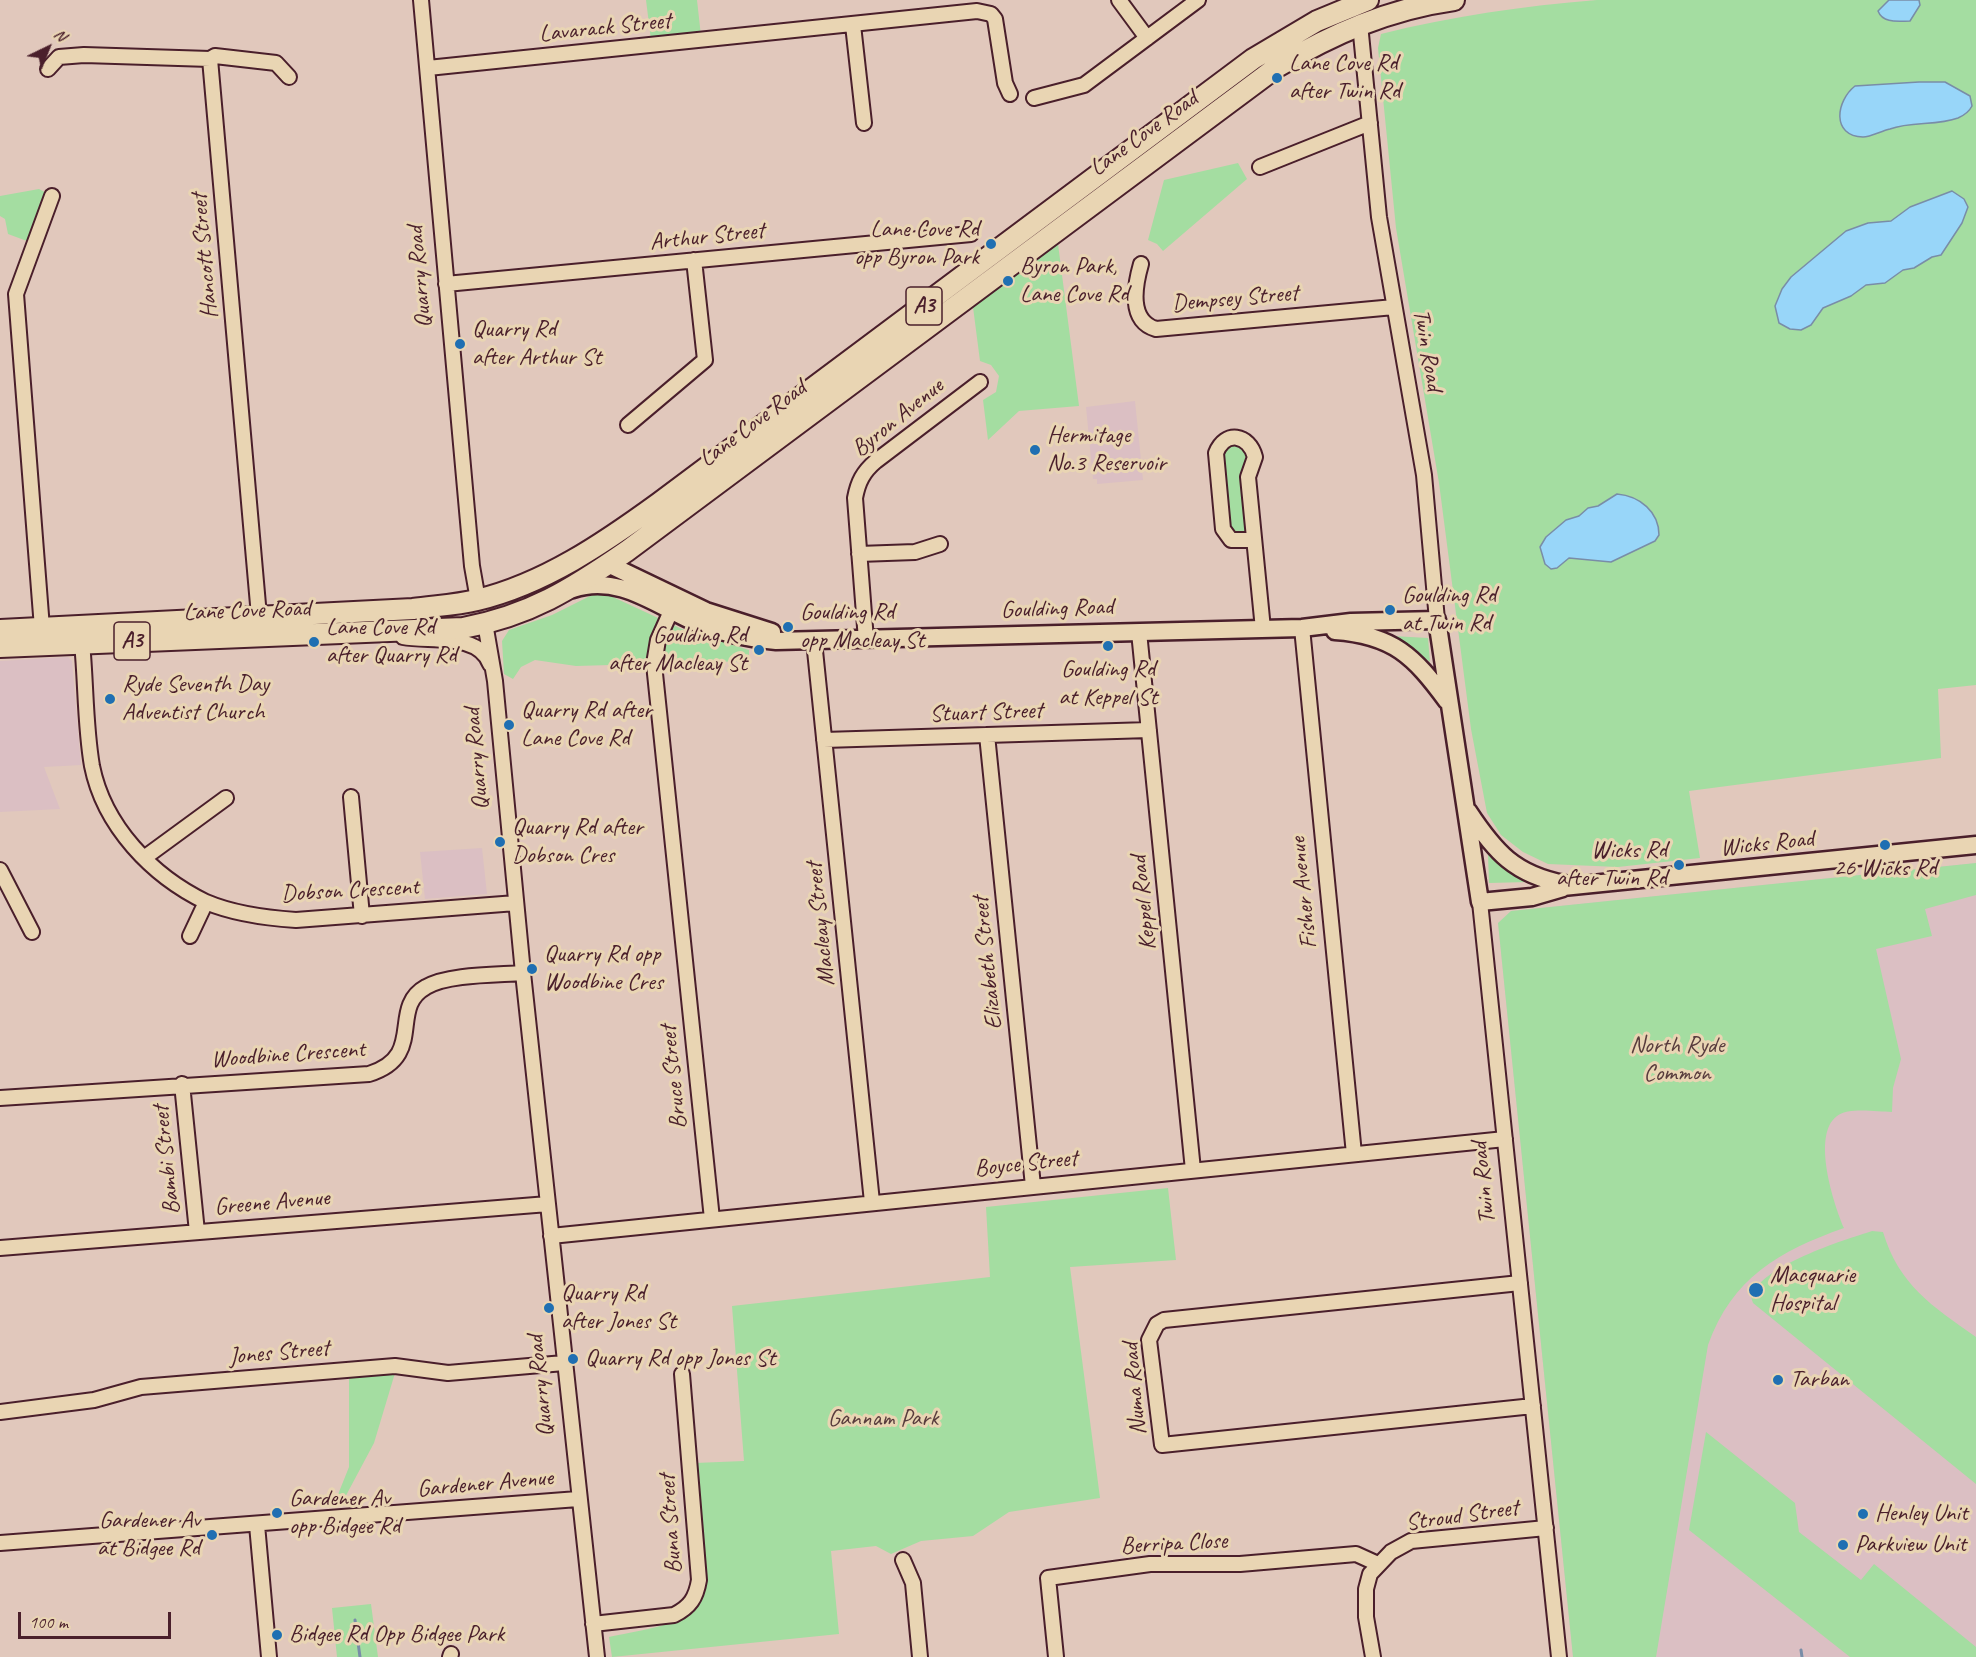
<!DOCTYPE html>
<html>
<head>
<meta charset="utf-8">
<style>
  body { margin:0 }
  #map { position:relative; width:1976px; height:1657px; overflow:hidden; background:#e1c8bc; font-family:Caveat,sans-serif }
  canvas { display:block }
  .north { position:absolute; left:18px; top:18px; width:60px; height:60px; -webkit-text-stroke:4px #e9d5b3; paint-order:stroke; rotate:43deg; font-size:16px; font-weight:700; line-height:24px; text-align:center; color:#4a1f2b }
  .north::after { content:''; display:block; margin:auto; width:21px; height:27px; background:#4a1f2b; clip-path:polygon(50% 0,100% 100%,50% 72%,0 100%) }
  .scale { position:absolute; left:18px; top:1612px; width:153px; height:27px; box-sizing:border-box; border:3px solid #4a1f2b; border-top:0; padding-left:8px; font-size:18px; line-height:21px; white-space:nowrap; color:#4a1f2b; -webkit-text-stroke:4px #e9d5b3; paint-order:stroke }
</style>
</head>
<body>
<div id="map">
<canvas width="1976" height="1657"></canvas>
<div class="north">N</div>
<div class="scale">100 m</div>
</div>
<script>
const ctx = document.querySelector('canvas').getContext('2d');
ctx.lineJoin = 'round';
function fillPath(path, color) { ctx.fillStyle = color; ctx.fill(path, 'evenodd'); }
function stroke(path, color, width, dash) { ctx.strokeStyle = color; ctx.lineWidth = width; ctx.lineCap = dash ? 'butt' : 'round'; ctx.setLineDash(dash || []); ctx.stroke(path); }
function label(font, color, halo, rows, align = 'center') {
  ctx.font = font + ' Caveat,sans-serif'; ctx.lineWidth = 6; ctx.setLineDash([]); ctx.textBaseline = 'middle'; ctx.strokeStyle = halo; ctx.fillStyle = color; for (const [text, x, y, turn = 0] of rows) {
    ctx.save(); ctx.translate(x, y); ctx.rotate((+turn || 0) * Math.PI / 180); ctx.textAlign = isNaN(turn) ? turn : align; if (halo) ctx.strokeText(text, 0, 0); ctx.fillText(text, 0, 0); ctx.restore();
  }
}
fillPath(new Path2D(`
  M1135 401 1143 480 1097 484V479H1093L1086 407Z
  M68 657 72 661 81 765 44 767 60 809 0 812V661Z
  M482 848 487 894 425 899 420 852Z
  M1976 863V1657H1573L1498 923 1511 911Z`), '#dbbfc3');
fillPath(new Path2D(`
  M646 0H697L701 36 651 40Z
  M1597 0H1976V685L1938 689 1941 758 1689 791 1700 858 1618 867 1548 864 1523 852 1501 835 1487 813 1471 729 1439 483 1396 228 1378 48 1381 34C1453 16 1523 6 1597 0Z
  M1238 163 1247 179 1163 251 1157 244 1148 240 1164 180Z
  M39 189 52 196 35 244 8 234 5 219 0 216V196Z
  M1058 244 1079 406 1019 411 988 440 983 400 996 392 999 376 991 365 980 361 973 307Z
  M1236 441 1248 451 1249 530 1246 535 1230 533 1220 458 1224 446Z
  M600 591 684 630 749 650V661L576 666 535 660 521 667 513 679 504 674 502 641 509 630 552 615Z
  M1393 636 1428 638 1430 662Z
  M1488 854 1528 882 1489 883Z
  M1976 863V895L1925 909 1932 936 1876 949 1901 1059 1893 1088 1892 1112C1877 1112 1849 1107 1837 1116 1811 1135 1834 1205 1844 1228 1779 1251 1732 1278 1708 1345L1656 1657H1573L1498 923 1511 911Z
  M1168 1188 1176 1260 1070 1267 1100 1498 1009 1512 973 1536 921 1541 891 1554 876 1546 831 1551 839 1634 612 1657 609 1637C631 1632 682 1625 696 1609 702 1601 704 1590 705 1581L695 1463 744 1461 732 1306 990 1277 986 1207Z
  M1872 1231 1883 1232C1899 1285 1932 1306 1976 1337V1484L1753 1303 1751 1297C1760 1266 1844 1240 1872 1231Z
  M395 1373 374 1443 342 1503 335 1502 349 1467V1377Z
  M1706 1432 1795 1503 1799 1532 1861 1580 1874 1564 1976 1647V1657H1850L1689 1530Z
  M371 1604 378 1657H337L332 1608Z`), '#a4dda1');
const water = new Path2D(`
  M1889 0H1919L1920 5 1910 21C1899 21 1883 24 1878 11Z
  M1919 82H1945L1970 96 1972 106C1969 112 1965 115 1958 118 1937 126 1911 121 1890 129 1881 131 1871 137 1863 137 1831 136 1836 101 1855 86Z
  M1952 191 1964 199 1968 207 1962 223 1941 255 1932 257 1914 268 1903 270 1885 283 1866 285 1851 296 1823 308 1811 325 1801 330 1790 329 1779 323 1775 306 1782 289 1791 277 1846 231 1868 223 1891 221 1910 207Z
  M1617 494C1640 496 1659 512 1659 535L1655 541 1611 562 1569 558 1557 568 1551 569 1545 564 1540 547 1546 537 1566 520 1579 516 1588 508 1598 506Z`);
fillPath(water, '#98d6f9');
stroke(water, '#798da7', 1.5);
stroke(new Path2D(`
  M355 1620 360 1657
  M1801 1650 1802 1657`), '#798da7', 3);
const minor = new Path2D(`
  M421 0 472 566 478 600
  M1119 0 1147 38
  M1360 24 1379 217 1424 475 1437 620
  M853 25 864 123
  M210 59 259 616
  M428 68 977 11 991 14 995 19 1005 83 1010 94
  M48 69 59 57 84 55 210 59 215 56 276 63 289 77
  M1034 98 1084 85 1198 0
  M1260 167 1370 123
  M1141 264C1135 285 1128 321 1156 329L1394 307
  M446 284 971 234
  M628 425 705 360 694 260
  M1254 540H1231L1223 529 1216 453C1225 430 1249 434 1255 457L1248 477 1263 629
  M859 554 915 552 940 544
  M671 611 658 640 654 664 712 1219
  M485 623 495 681 523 973 597 1657
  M42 628 16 294 52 196
  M1302 628 1354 1154
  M1139 632 1193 1170
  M403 637C431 642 479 633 490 664
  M866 640 855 498C858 482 863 472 876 461L980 382
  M814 641 872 1202
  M82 643C86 683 85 726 92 766 104 826 152 876 206 902 234 914 266 918 296 920L516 903
  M987 735 1033 1186
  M824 740 1149 730
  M351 797 362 916
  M144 858 226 798
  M0 870 32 932
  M1480 902 1559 1657
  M190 936 206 902
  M182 1084 197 1232
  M0 1098 369 1074C427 1056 388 1008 426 987 448 974 496 975 523 973
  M551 1236 1505 1139
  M0 1248 548 1204
  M1520 1283 1164 1320 1157 1324 1149 1340 1162 1445 1533 1406
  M0 1412 94 1400 141 1387 395 1366 448 1373 564 1363
  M257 1525 269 1657
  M0 1543 578 1499
  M903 1560 913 1583 920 1657
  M593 1624 674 1615C690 1607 696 1598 699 1580L682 1374
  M450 1657 451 1654
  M1056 1657 1048 1578 1150 1564H1240L1356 1554 1378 1564
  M1373 1657 1366 1617V1589L1370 1574 1391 1552 1411 1541 1546 1528`);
const major = new Path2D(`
  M608 564 706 611 772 632
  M573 589C619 573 658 607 699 624 723 633 750 639 776 641L1302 628 1351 622 1437 620 1480 902 1532 897 1563 888
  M1335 631C1393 635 1414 656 1447 701
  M1468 811C1495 852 1515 875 1565 884
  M1553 888 1976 845`);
const highway = new Path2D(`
  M0 630 413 609C434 606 456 605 477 600 544 584 604 543 659 503L1253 59 1317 21 1368 0
  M0 647 463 628C529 616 572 589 627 551L1277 67C1332 34 1389 9 1454 0`);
stroke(minor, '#4a1f2b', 18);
stroke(major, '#4a1f2b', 21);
stroke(highway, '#4a1f2b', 24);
stroke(minor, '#e9d5b3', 14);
stroke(major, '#e9d5b3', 16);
stroke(highway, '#e9d5b3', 20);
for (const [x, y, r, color] of [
  [1277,78,6,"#1f6fb2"],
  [991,244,6,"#1f6fb2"],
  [1008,281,6,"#1f6fb2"],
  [460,344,6,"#1f6fb2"],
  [1035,450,6,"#1f6fb2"],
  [1390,610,6,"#1f6fb2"],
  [788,627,6,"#1f6fb2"],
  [314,642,6,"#1f6fb2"],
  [1108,646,6,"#1f6fb2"],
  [759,650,6,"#1f6fb2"],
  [110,699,6,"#1f6fb2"],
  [509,725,6,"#1f6fb2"],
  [500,842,6,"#1f6fb2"],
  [1885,845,6,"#1f6fb2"],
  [1679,865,6,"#1f6fb2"],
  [532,969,6,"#1f6fb2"],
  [1756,1290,8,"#1f6fb2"],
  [549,1308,6,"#1f6fb2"],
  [573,1359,6,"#1f6fb2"],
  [1778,1380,6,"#1f6fb2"],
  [277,1513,6,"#1f6fb2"],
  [1863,1514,6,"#1f6fb2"],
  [212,1535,6,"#1f6fb2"],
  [1843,1545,6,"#1f6fb2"],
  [277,1635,6,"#1f6fb2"]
]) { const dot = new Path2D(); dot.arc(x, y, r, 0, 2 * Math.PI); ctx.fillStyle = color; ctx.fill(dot); stroke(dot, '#e9d5b3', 2); }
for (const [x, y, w] of [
  [924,306,36],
  [132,641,36]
]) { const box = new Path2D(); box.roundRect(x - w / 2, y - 19, w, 38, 4.5); ctx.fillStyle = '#e9d5b3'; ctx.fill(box); stroke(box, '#4a1f2b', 1.5); }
label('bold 22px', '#4a1f2b', null, [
  ["A3",924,306],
  ["A3",132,641]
]);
label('24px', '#4a1f2b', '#e9d5b3', [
  ["Lavarack Street",605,28,-6],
  ["Lane Cove Road",1144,134,-36],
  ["Arthur Street",707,237,-6],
  ["Hancott Street",205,256,-95],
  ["Quarry Road",420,277,-95],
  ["Dempsey Street",1235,299,-5],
  ["Twin Road",1427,350,80],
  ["Byron Avenue",898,418,-39],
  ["Lane Cove Road",753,424,-37],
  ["Goulding Road",1057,609,-2],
  ["Lane Cove Road",247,611,-2],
  ["Stuart Street",986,713,-2],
  ["Quarry Road",477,759,-95],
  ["Wicks Road",1767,844,-6],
  ["Dobson Crescent",350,891,-3],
  ["Fisher Avenue",1304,893,-96],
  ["Keppel Road",1144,903,-96],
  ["Macleay Street",821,924,-96],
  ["Elizabeth Street",988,963,-96],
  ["Woodbine Crescent",288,1055,-4],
  ["Bruce Street",674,1077,-96],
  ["Bambi Street",167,1160,-96],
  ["Boyce Street",1026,1164,-6],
  ["Twin Road",1484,1183,-96],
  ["Greene Avenue",272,1203,-5],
  ["Jones Street",279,1353,-5],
  ["Quarry Road",541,1386,-96],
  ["Numa Road",1135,1389,-95],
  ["Gardener Avenue",485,1484,-5],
  ["Stroud Street",1462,1516,-8],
  ["Buna Street",671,1524,-94],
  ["Berripa Close",1174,1544,-3]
]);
label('24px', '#4a1f2b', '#e9d5b3', [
  ["Lane Cove Rd",1289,64],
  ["after Twin Rd",1289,92],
  ["Lane Cove Rd",979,230,"right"],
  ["opp Byron Park",979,258,"right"],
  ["Byron Park,",1020,267],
  ["Lane Cove Rd",1020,295],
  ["Quarry Rd",472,330],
  ["after Arthur St",472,358],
  ["Hermitage",1047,436],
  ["No.3 Reservoir",1047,464],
  ["Goulding Rd",1402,596],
  ["at Twin Rd",1402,624],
  ["Goulding Rd",800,613],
  ["opp Macleay St",800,641],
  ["Lane Cove Rd",326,628],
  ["after Quarry Rd",326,656],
  ["Goulding Rd",747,636,"right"],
  ["after Macleay St",747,664,"right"],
  ["Goulding Rd",1108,670,"center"],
  ["at Keppel St",1108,698,"center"],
  ["Ryde Seventh Day",122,685],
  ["Adventist Church",122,713],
  ["Quarry Rd after",521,711],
  ["Lane Cove Rd",521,739],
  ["Quarry Rd after",512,828],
  ["Dobson Cres",512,856],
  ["Wicks Rd",1667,851,"right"],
  ["after Twin Rd",1667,879,"right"],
  ["26 Wicks Rd",1885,869,"center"],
  ["Quarry Rd opp",544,955],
  ["Woodbine Cres",544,983],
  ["Macquarie",1770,1276],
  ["Hospital",1770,1304],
  ["Quarry Rd",561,1294],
  ["after Jones St",561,1322],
  ["Quarry Rd opp Jones St",585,1359],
  ["Tarban",1790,1380],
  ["Gardener Av",289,1499],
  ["opp Bidgee Rd",289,1527],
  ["Henley Unit",1875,1514],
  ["Gardener Av",200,1521,"right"],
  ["at Bidgee Rd",200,1549,"right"],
  ["Parkview Unit",1855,1545],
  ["Bidgee Rd Opp Bidgee Park",289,1635]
], 'left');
label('24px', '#583c3d', '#e9d5b3', [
  ["North Ryde",1677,1046],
  ["Common",1677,1074],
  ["Gannam Park",883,1419]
]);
</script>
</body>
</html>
